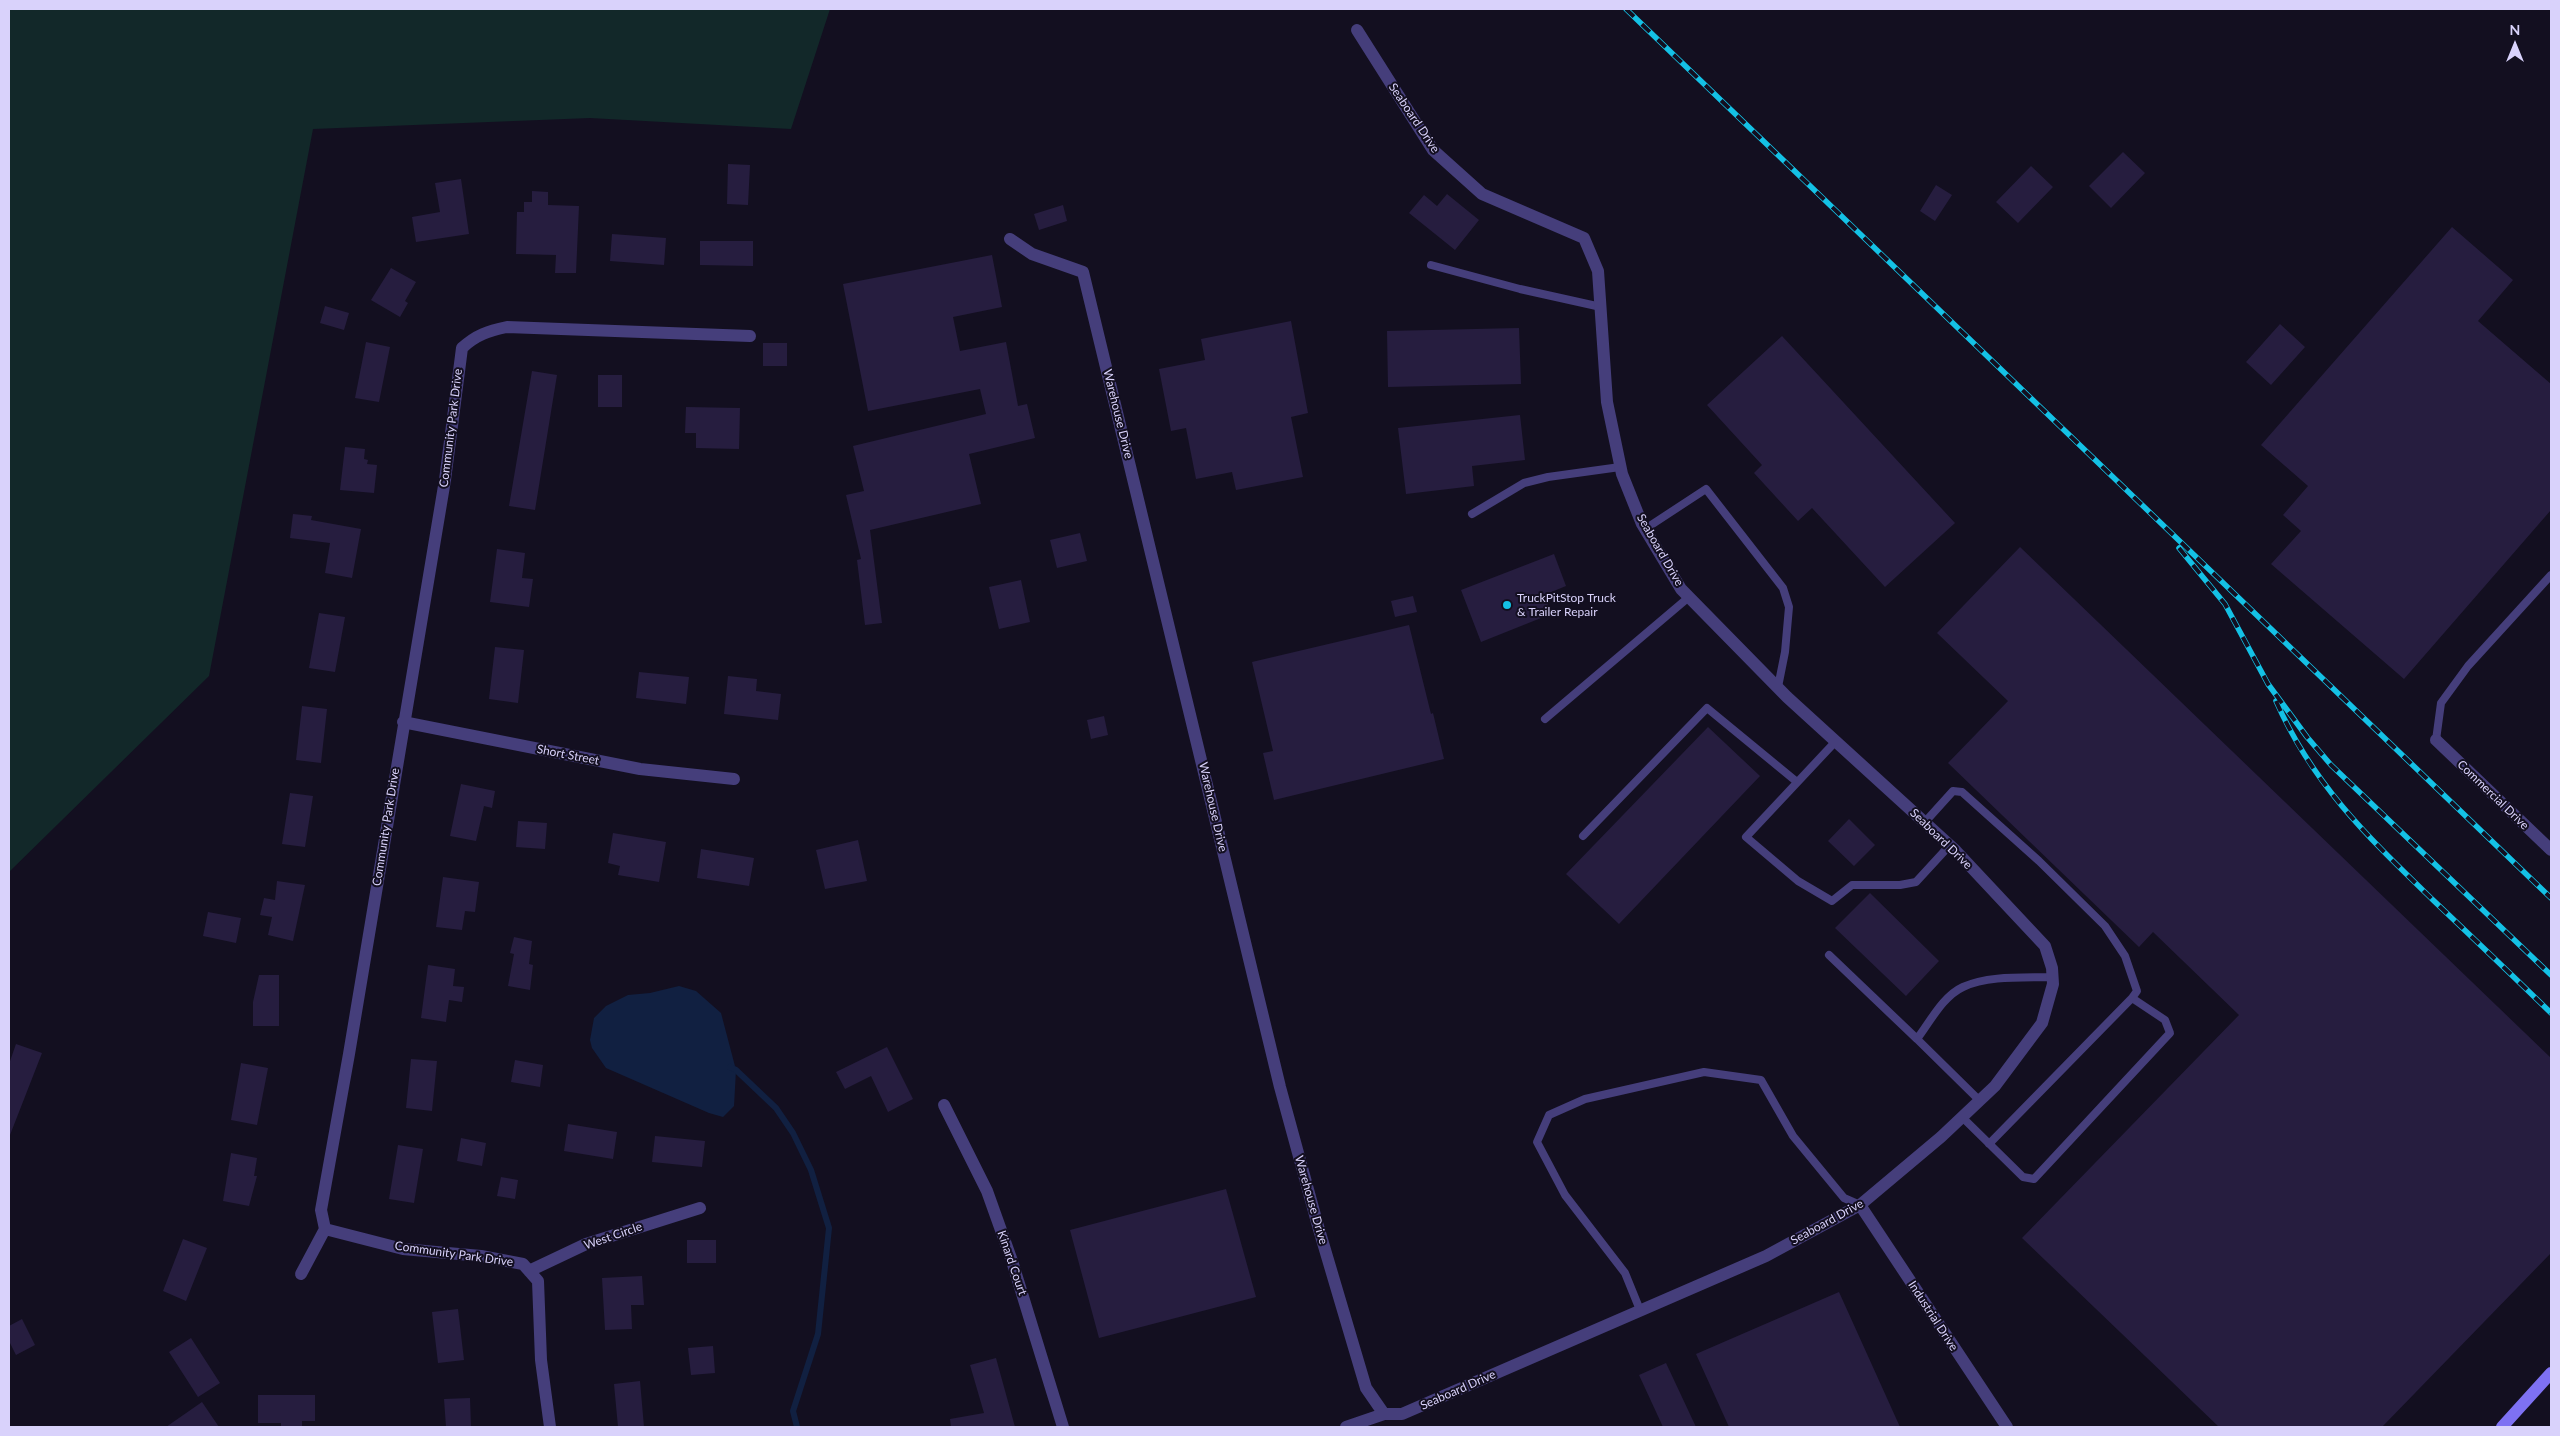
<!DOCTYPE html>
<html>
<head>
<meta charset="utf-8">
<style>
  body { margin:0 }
  #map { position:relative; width:2560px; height:1436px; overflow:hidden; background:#130f20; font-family:Lato,sans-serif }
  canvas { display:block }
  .frame { position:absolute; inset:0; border:10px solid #d9d2fb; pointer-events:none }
  .north { position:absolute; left:2490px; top:20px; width:50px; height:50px; -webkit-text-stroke:4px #130f20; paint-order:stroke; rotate:0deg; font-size:14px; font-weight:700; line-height:20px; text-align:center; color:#d9d2fb }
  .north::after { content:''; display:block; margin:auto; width:18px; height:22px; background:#d9d2fb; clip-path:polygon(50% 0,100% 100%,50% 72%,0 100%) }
</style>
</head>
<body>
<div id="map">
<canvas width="2560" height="1436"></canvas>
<div class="frame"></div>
<div class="north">N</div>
</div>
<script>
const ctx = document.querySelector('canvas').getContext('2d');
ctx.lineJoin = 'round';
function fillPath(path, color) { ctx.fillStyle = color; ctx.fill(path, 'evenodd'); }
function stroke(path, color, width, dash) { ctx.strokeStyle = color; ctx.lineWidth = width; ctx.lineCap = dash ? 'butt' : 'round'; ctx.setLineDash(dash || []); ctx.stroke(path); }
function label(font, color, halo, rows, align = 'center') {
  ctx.font = font + ' Lato,sans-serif'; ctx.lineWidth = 4; ctx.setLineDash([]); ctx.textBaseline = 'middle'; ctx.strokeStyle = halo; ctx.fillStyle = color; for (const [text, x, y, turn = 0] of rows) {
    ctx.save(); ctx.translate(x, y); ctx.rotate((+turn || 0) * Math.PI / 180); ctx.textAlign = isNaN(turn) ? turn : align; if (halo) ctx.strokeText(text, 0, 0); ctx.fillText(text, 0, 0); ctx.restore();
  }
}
fillPath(new Path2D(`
  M9 9H830L791 129 590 118 313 129 209 676 9 872Z`), '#122829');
fillPath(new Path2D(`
  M679 986 696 991 721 1013 736 1070 734 1106 723 1117 709 1113 606 1068 592 1048 590 1040 594 1018 606 1006 628 995 650 993Z`), '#112041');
stroke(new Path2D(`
  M730 1067 736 1070 776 1108 793 1133 811 1170 829 1228 818 1334 793 1411 797 1427`), '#112041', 6);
fillPath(new Path2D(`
  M2123 152 2145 173 2111 208 2089 186Z
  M728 164 750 165 748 205 727 204Z
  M2031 166 2053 187 2018 223 1996 202Z
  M461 179 469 234 416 242 412 217 440 212 435 183Z
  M1936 185 1952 195 1935 221 1920 211Z
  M532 191 548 192V205L579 206 576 273H555L556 255 516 254 517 212H524V202H532Z
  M1447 194 1479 220 1455 250 1409 213 1424 195 1437 206Z
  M1063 205 1067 221 1039 230 1034 214Z
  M2452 227 2513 280 2478 321 2551 384V510L2404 679 2271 564 2301 531 2283 515 2308 486 2261 445Z
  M612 234 666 238 664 265 610 261Z
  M700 241H753V266L700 265Z
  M992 255 1002 307 953 317 960 351 1006 342 1018 406 1027 404 1035 438 969 454 981 504 870 530 882 623 865 625 857 560 861 559 846 495 864 491 853 446 986 414 980 389 868 411 843 284Z
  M391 268 416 282 405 301 408 303 400 317 371 300Z
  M325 306 349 313 344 330 320 323Z
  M1291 321 1308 413 1291 417 1303 477 1236 490 1232 472 1196 479 1186 428 1171 431 1159 369 1205 360 1201 339Z
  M2280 324 2305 347 2271 385 2246 362Z
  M1519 328 1521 384 1388 387 1387 331Z
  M1782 336 1955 523 1885 587 1812 508 1798 521 1754 473 1762 465 1707 405Z
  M366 342 390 347 379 402 355 398Z
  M763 343H787V366H763Z
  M532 371 557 375 535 510 509 506Z
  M598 375H622V407H598Z
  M686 407 740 408 739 449 696 448V433H685Z
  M1520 415 1525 460 1472 466 1474 486 1406 494 1398 428Z
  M345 447 365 449 364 459 368 460 367 464 377 465 374 493 340 490Z
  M293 514 312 516 311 520 361 529 352 578 325 573 330 543 290 538Z
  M1080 533 1087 561 1057 568 1050 540Z
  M2020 547 2551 1058V1253L2382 1427H2219L2022 1238 2239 1015 2153 932 2139 947 1948 763 2008 701 1937 633Z
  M497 549 525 553 522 578 533 579 529 607 490 602Z
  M1554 554 1566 586 1544 595 1551 614 1481 642 1461 590Z
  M1021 580 1030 622 999 629 989 587Z
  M1413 596 1417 612 1395 617 1391 601Z
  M319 613 345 617 335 672 309 668Z
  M1409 625 1431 714 1433 713 1444 759 1274 800 1263 753 1273 751 1252 662Z
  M495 647 524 650 518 703 489 699Z
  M639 672 689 677 686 704 636 698Z
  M728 676 757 679 756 691 781 694 778 720 724 714Z
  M302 706 327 709 321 763 296 760Z
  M1104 716 1108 735 1091 739 1087 720Z
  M1708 727 1760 776 1619 924 1566 874Z
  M461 784 495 791 492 808 484 806 476 841 450 836Z
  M290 793 313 796 305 847 282 844Z
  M1849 819 1875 845 1854 866 1828 841Z
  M518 821 547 823 545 849 516 847Z
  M613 833 666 842 659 882 618 875 620 866 608 863Z
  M858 840 867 881 825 889 816 850Z
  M701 849 754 858 749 886 697 878Z
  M443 877 479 882 475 912 465 911 462 930 436 927Z
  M277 881 305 885 293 941 268 935 272 917 260 915 264 898 275 900Z
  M1870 893 1939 961 1906 996 1835 928Z
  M208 912 241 918 236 943 203 936Z
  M514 937 532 941 529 964 533 965 530 990 508 986 514 954 510 953Z
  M428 965 455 969 453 986 464 987 462 1002 449 1000 446 1022 421 1018Z
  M259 975H279V1026H253V1002Z
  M16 1044 42 1053 10 1135 9 1064Z
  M887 1047 913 1099 888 1112 871 1076 845 1089 836 1072Z
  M411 1059 437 1061 432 1111 406 1108Z
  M515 1060 543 1065 540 1087 511 1082Z
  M241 1063 268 1068 257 1125 231 1120Z
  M568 1124 617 1132 613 1159 564 1151Z
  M655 1136 705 1141 702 1167 652 1162Z
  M461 1138 486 1143 482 1166 457 1161Z
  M398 1145 423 1149 414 1203 389 1199Z
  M231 1153 257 1158 254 1176H257L249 1206 223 1201Z
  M501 1177 518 1180 515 1199 497 1196Z
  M1226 1189 1256 1297 1099 1338 1070 1230Z
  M183 1239 207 1248 186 1301 163 1291Z
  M687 1240H716V1263H687Z
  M642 1276 644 1305H631L632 1329 605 1330 602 1278Z
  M1839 1292 1900 1427H1729L1696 1354Z
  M458 1309 464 1360 438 1363 432 1312Z
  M22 1319 35 1345 16 1355 9 1341V1326Z
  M191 1338 220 1383 198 1397 169 1352Z
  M713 1346 715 1373 691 1375 688 1348Z
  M996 1358 1015 1427H951L950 1419 984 1413 970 1365Z
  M1666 1363 1696 1427H1663L1639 1375Z
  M640 1381 644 1427H618L614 1384Z
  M258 1395H315V1421H302V1427H281V1423H258Z
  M470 1398 471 1427H446L444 1399Z
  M202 1402 219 1427H166Z`), '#261d3f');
stroke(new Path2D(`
  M1431 265 1520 289 1601 307
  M1472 514 1524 483 1548 477 1620 467
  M1645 529 1706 489 1783 588 1789 607 1785 652 1778 687
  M1545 719 1689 597
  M2436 740 2441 703 2468 666 2551 575
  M1836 741 1746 837 1798 881 1832 901 1852 885H1900L1916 882 1950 845
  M1925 822 1953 791 1962 792 2039 861 2105 926 2125 956 2137 991 2132 998 2165 1020 2170 1033 2034 1179 2023 1177 1962 1117
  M1583 836 1707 708 1797 782
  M1829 955 1917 1039
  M1979 1100 1917 1039C1930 1022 1943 996 1963 987 1989 975 2025 978 2053 977
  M1989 1144 2132 998
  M1640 1310 1625 1273 1565 1195 1537 1142 1549 1115 1585 1099 1704 1072 1761 1080 1793 1136 1844 1198 1860 1205`), '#453e7b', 8);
stroke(new Path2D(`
  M1010 239 1032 254 1083 272 1280 1087 1318 1226 1366 1388 1384 1414
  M403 722 640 769 734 779
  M2436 740 2551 850
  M944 1105 987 1191 1012 1261 1063 1427
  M1860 1205 2007 1427
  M325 1229 321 1210 349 1054 445 480 462 348C476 335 488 331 507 327L750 336
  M325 1229 403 1249 481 1256 523 1264 538 1281 541 1360 550 1427
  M529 1271 586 1244 700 1208
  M301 1274 325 1229
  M1346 1427 1384 1414H1402L1766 1256 1860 1205 1941 1137 1995 1086 2042 1023 2053 984 2052 968 2045 946 1956 851 1787 697 1681 589 1642 524 1622 474 1607 402 1598 271 1584 238 1482 194 1433 150 1357 30`), '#453e7b', 12);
stroke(new Path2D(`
  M2502 1427 2551 1373`), '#7e71f3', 12);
const rail = new Path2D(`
  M1626 9 2551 898
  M2179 548 2225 604 2268 684 2307 737 2331 765 2551 975
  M2276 701C2313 785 2368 837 2433 900 2472 937 2512 975 2551 1013`);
stroke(rail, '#14c1e5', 5.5);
stroke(rail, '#130f20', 4, [11]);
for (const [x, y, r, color] of [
  [1507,605,5,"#14c1e5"]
]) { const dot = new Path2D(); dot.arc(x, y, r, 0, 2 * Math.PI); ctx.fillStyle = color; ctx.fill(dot); stroke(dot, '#130f20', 2); }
label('12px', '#d9d2fb', '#130f20', [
  ["Seaboard Drive",1414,118,56],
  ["Warehouse Drive",1118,414,76],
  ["Community Park Drive",451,428,-83],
  ["Seaboard Drive",1660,550,60],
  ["Short Street",568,755,11],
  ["Commercial Drive",2493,795,44],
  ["Warehouse Drive",1213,807,77],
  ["Community Park Drive",386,827,-81],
  ["Seaboard Drive",1941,839,44],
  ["Warehouse Drive",1311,1200,74],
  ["Seaboard Drive",1827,1222,-29],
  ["West Circle",613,1236,-19],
  ["Community Park Drive",454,1254,8],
  ["Kinard Court",1012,1263,71],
  ["Industrial Drive",1933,1316,57],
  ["Seaboard Drive",1458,1390,-24]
]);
label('12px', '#d9d2fb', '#130f20', [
  ["TruckPitStop Truck",1517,598],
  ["& Trailer Repair",1517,612]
], 'left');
</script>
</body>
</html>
